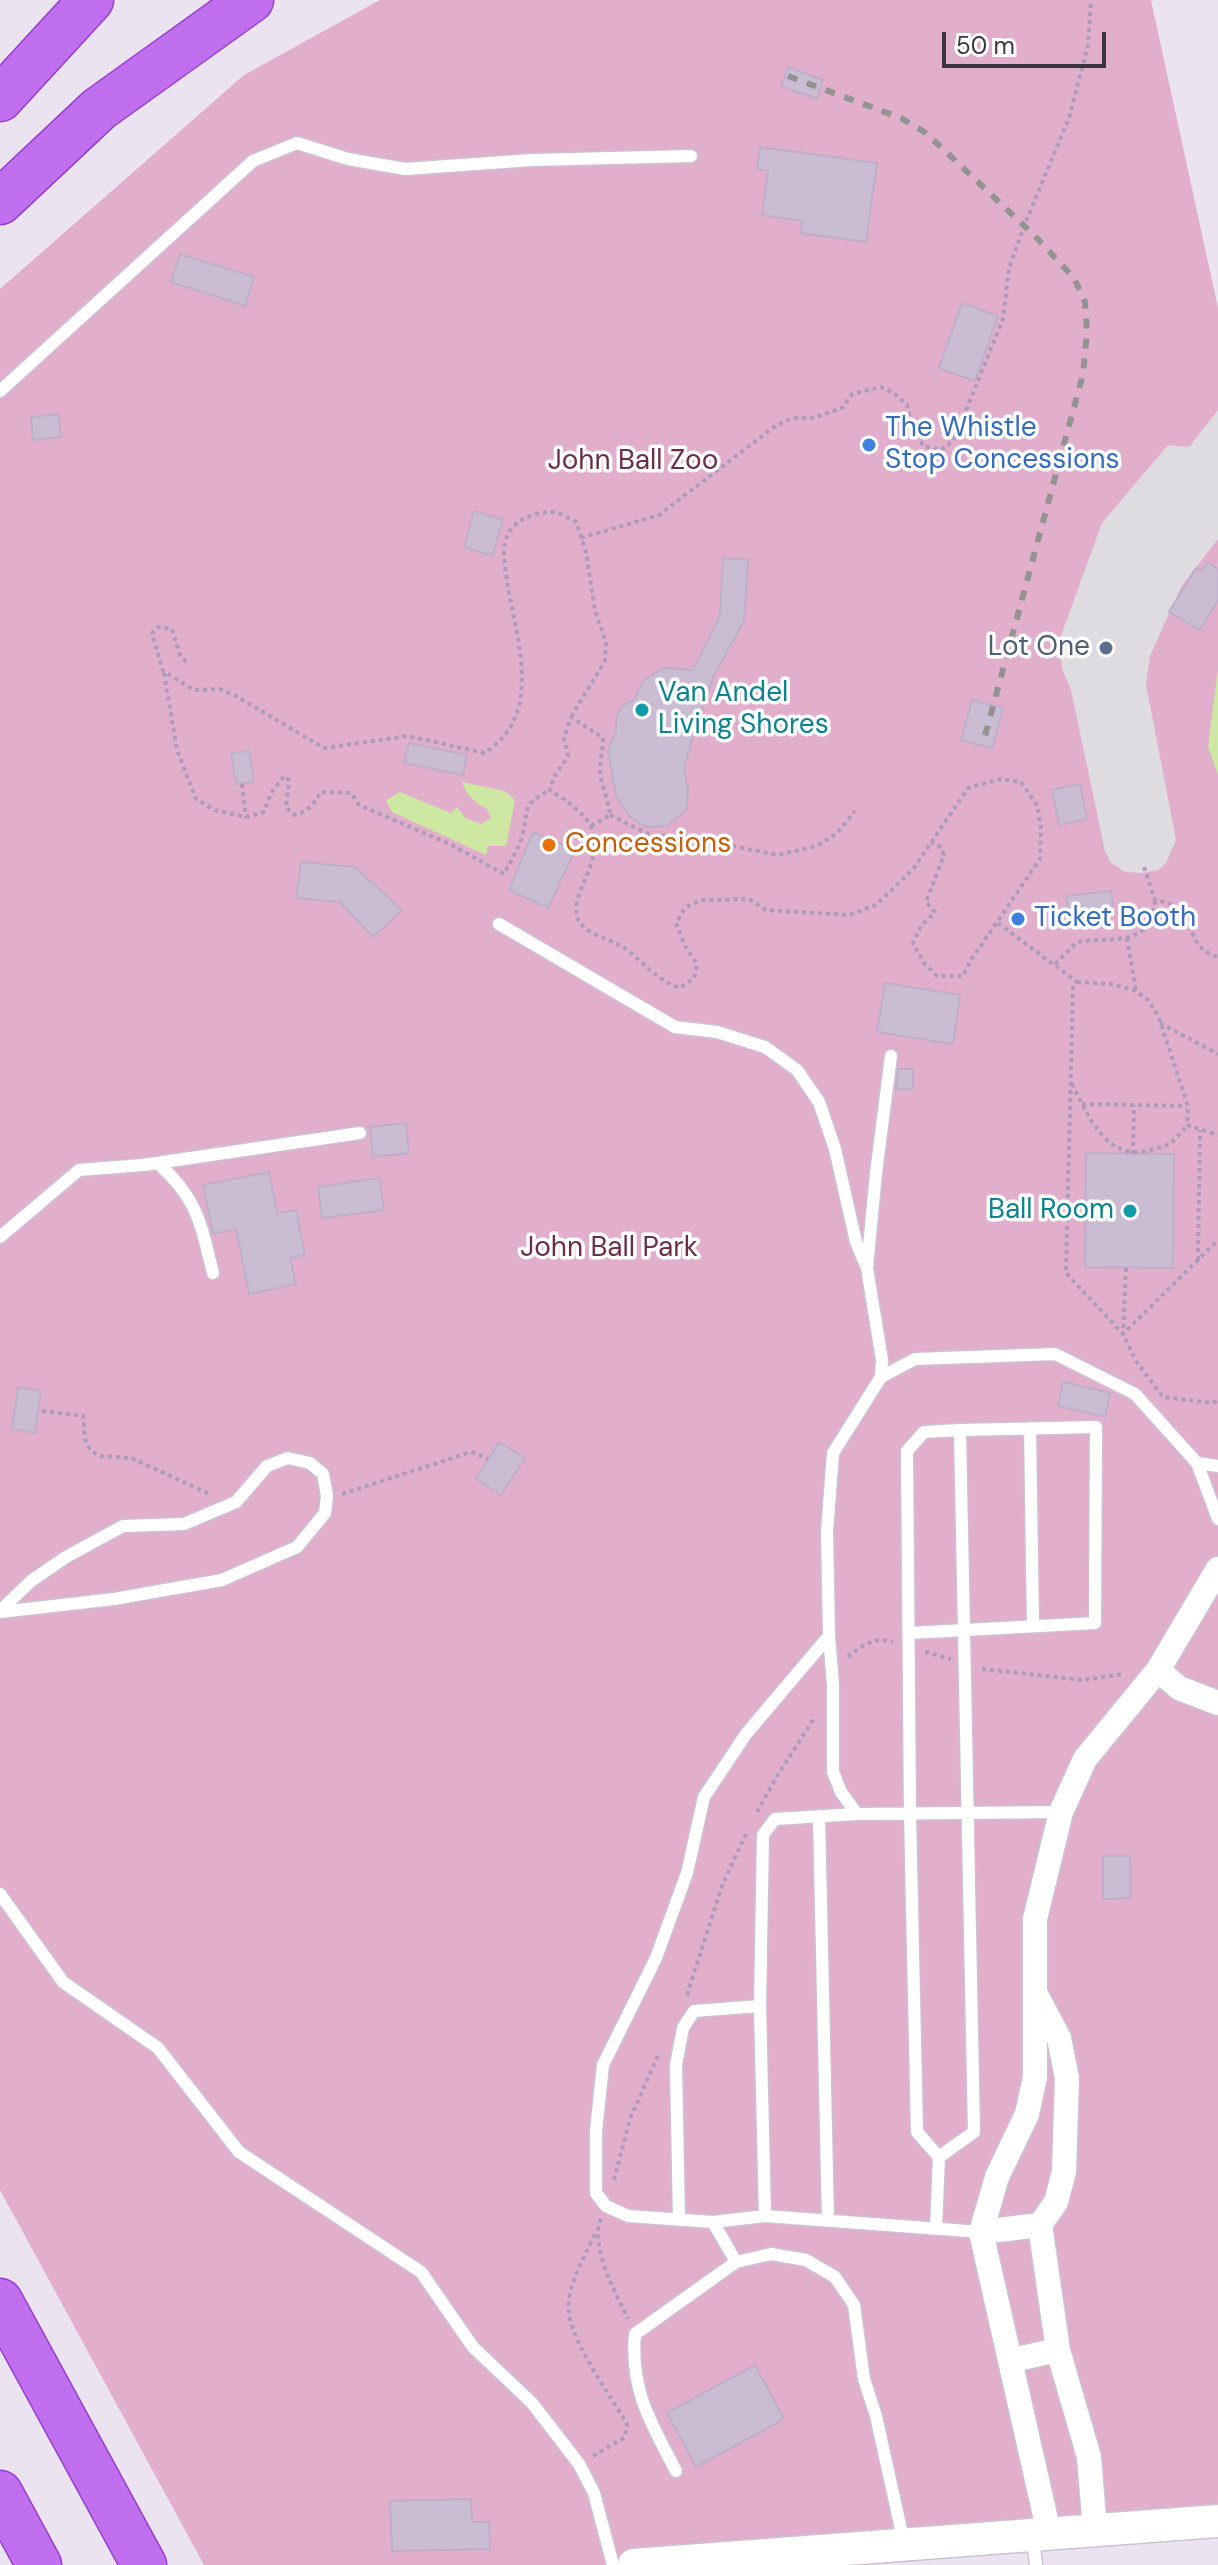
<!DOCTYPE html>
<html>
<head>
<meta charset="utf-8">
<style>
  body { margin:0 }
  #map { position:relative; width:1218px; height:2565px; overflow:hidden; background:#ece3f0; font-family:"DM Sans",sans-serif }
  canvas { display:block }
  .scale { position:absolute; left:942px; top:32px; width:164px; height:36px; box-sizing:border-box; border:4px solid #3c3441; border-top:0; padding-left:10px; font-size:24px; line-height:28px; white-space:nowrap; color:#3c3441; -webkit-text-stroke:6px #fff; paint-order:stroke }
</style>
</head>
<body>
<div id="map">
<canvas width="1218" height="2565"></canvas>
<div class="scale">50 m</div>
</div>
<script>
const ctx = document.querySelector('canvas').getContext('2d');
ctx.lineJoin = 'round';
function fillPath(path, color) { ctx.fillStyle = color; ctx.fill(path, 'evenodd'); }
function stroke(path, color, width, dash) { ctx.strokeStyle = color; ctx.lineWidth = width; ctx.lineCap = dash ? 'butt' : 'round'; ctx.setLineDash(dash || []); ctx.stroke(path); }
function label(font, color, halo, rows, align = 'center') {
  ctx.font = font + ' "DM Sans",sans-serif'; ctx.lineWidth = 7; ctx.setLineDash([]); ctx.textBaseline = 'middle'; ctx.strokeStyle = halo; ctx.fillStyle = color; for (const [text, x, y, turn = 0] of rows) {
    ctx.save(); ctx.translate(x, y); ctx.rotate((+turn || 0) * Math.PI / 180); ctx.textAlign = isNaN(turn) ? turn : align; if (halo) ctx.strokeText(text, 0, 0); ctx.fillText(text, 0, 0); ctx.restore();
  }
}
fillPath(new Path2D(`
  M380 0H1151L1218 308V2521L652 2565H204L0 2190V289L244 75Z`), '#e1afcc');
fillPath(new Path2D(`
  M1218 410V539L1181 587 1150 656 1146 684 1176 840 1166 863 1158 870 1142 873 1125 872 1110 862 1105 851 1071 690 1062 668 1059 641 1102 523 1168 445 1189 447Z`), '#dedbe1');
fillPath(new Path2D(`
  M1218 669V775L1208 747Z
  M462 782 505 791 515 800 506 846H488L486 855 392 812 386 801 400 792 451 813 457 807 465 818 481 824 491 818 487 809C475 803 466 795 462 782Z`), '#cee8a4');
const building = new Path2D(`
  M789 67 823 80 817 99 781 86Z
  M760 147 877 163 866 242 801 233 802 221 762 215 768 171 757 169Z
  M180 254 254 277 245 306 171 282Z
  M962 303 998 316 975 381 939 368Z
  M58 414 61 437 33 440 31 417Z
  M474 511 503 520 492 556 464 547Z
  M723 558 748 560 744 621 714 675 694 733 684 768 688 789 687 809 667 826 646 827 630 817 616 796 608 750 616 731V719L622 706 634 700 644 680 664 668 693 670 720 616Z
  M1207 562 1218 569V600L1200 630 1169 612 1196 568 1202 571Z
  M972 700 1003 708 992 748 961 740Z
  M409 743 467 755 463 775 404 763Z
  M249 751 254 782 236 784 231 753Z
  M1080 784 1087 819 1059 825 1052 790Z
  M533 832 575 850 548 908 509 890Z
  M301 862 355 867 402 910 373 937 340 902 296 898Z
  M1111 891 1114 915 1069 920 1066 896Z
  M885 983 960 995 953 1044 877 1032Z
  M898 1069H913V1089H896Z
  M406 1123 409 1153 373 1157 370 1127Z
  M1086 1153 1174 1154 1173 1268 1085 1267Z
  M269 1172 277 1213 296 1210 305 1255 290 1258 296 1284 249 1294 236 1229 213 1234 203 1185Z
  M379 1178 384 1210 322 1218 318 1187Z
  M1063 1382 1110 1393 1105 1417 1058 1406Z
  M18 1387 41 1391 35 1433 12 1429Z
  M499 1442 525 1458 501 1495 476 1479Z
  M1103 1856H1130V1898L1103 1899Z
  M755 2365 784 2419 696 2467 667 2413Z
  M471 2499 472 2522H489L490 2549 392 2551 390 2501Z`);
fillPath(building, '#cabdd3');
stroke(building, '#beaeca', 2);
const service = new Path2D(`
  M0 391 253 161 297 143 348 159 405 169 532 160 691 156
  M499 924 675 1027 717 1032 765 1047 797 1070 819 1102 835 1149 856 1242 867 1268
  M158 1163C199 1201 200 1222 213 1273
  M0 1237 79 1170 143 1165 360 1133
  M881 1377 882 1360 867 1268 876 1173 891 1056
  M1030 1428 1033 1626
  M1197 1463 1218 1519
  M0 1611 31 1581 66 1557 123 1526 184 1524 236 1502 267 1466 288 1458 310 1463 323 1474 327 1496 325 1513 297 1547 222 1580 114 1599 0 1612
  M910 1633 1095 1623 1096 1427 960 1430
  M829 1636 833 1685V1772L841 1792 857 1814 1061 1812
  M819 1816 828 2220
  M0 1894 63 1982 158 2048 239 2152 421 2272 473 2347 532 2403 579 2464 594 2493 613 2565
  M765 2216 981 2232
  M679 2220 676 2065 683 2028 694 2011 760 2006
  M713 2222 765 2216 760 2006 763 1835 775 1819 857 1814
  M936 2228 939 2157 917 2132 910 1814 907 1451 924 1432 960 1430 974 2132 939 2157
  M736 2262 713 2222 628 2216 606 2206 596 2193V2131L603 2065 656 1958 687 1873 704 1797 746 1734 829 1636 827 1532 833 1453 881 1377 915 1359 1055 1354 1135 1394 1197 1463 1218 1466
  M676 2471C651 2423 630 2390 635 2334L736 2262 771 2254 806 2260 835 2277 854 2305 864 2379 876 2416 904 2543
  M1033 2538 1036 2565`);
const minor = new Path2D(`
  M1218 1569 1158 1670 1179 1688 1218 1703
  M1038 1998 1059 2038 1067 2078 1064 2172 1056 2202 1040 2225 1058 2350 1089 2457 1095 2530
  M981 2232 1040 2225
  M1012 2360 1058 2350
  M1049 2533 981 2232 997 2177 1027 2114 1035 2077V1919L1061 1812 1085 1759 1158 1670`);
const tertiary = new Path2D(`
  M634 2565 1218 2521`);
const motorway = new Path2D(`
  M0 99 91 0
  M0 202 99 109 251 0
  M0 2301 144 2565
  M0 2493 39 2565`);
stroke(service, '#cec1d5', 15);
stroke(minor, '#cec1d5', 27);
stroke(tertiary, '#cec1d5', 35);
stroke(motorway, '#9540cd', 47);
stroke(new Path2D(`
  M581 538 659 515 774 427 792 418H812L831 412 843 407 852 394 881 387 894 393 907 405 911 422 923 446 941 450 954 440 1003 319 1009 268 1024 226 1069 118 1088 45 1091 0
  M186 662 180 655 172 629 158 627 152 633 163 671 194 690 220 689 238 697 324 748 408 736 484 753C554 710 506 617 504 553 503 525 528 512 553 512 561 513 569 518 576 522L586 552 595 611 606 642 605 661 571 717
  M164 673 177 750 196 799 215 810 246 817 264 812 271 793 284 776 289 780 286 807 294 815C308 812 314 805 320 792L351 793 359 805 452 845 504 874C510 862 518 850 522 837 530 809 519 806 550 790
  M242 784 246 817
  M610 815 650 835 683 836 778 855 817 846 837 833 855 811
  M591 826 610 815C609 801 600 781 600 771 600 760 603 749 603 738L571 717 564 738 568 756 554 777 550 790C564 800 584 811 591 827 607 861 565 897 579 921 588 936 612 939 626 949 644 963 658 981 680 988L694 978 697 964 685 946 676 923 685 908 700 900 749 899 766 910 849 915 876 905 914 868 968 788 1001 779 1021 782 1037 805 1041 828 1040 859 971 960 963 976H937L924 963 913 943 921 926 935 912 926 902 944 855 939 846 931 842
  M1144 867 1155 900C1206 909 1177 944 1218 957
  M998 923 1077 982 1073 987 1066 1273 1123 1334 1136 1361 1163 1397 1212 1403 1218 1400
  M1127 938 1136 991
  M1055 964 1077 942C1111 936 1153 949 1155 900
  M1077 982 1111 984 1136 991 1148 1000 1158 1015 1188 1106 1187 1125 1218 1135
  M1160 1023 1218 1054
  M1072 1084C1087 1114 1106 1160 1146 1151 1171 1145 1171 1145 1187 1125
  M1082 1104 1187 1106
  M1133 1154 1134 1105
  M1198 1260 1200 1130
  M1126 1268 1123 1334 1218 1240
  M42 1411 83 1416 85 1439 90 1450 100 1456 131 1458 212 1495
  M342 1494 471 1452 488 1459
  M925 1652 951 1659
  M848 1657C861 1645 876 1636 893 1642
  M982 1669 1083 1680 1124 1674
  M757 1812 777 1776 815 1717
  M687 1995 723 1883 746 1834
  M614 2180 630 2119 659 2053
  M601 2219C589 2245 616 2294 628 2319
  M593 2456 625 2437 627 2424C610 2395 574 2346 569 2314 565 2287 586 2255 596 2231`), '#ae9aba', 4, [4, 4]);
stroke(service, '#fff', 12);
stroke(minor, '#fff', 24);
stroke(tertiary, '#fff', 32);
stroke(motorway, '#c06fef', 44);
stroke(new Path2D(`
  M788 76 901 118 926 133 1035 236 1074 278 1085 302 1087 332 1083 374 985 736`), '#939393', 6, [10, 10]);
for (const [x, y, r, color] of [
  [869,445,8,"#3f7fe0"],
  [1106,648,8,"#5c6f8a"],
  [642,710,8,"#0f9aa8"],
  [549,845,8,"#e8710a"],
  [1018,919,8,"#3f7fe0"],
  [1130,1211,8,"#0f9aa8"]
]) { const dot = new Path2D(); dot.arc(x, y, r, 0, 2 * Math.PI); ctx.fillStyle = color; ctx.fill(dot); stroke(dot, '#fff', 3); }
label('28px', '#366cbe', '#fff', [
  ["The Whistle",885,429],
  ["Stop Concessions",885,461],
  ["Ticket Booth",1034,919]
], 'left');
label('28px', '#6c2e47', '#fff', [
  ["John Ball Zoo",633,462],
  ["John Ball Park",609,1249]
]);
label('28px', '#4e5e75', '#fff', [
  ["Lot One",1090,648]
], 'right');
label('28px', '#0d838f', '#fff', [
  ["Van Andel",658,694],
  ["Living Shores",658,726],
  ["Ball Room",1114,1211,"right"]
], 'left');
label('28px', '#c56008', '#fff', [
  ["Concessions",565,845]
], 'left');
</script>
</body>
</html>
